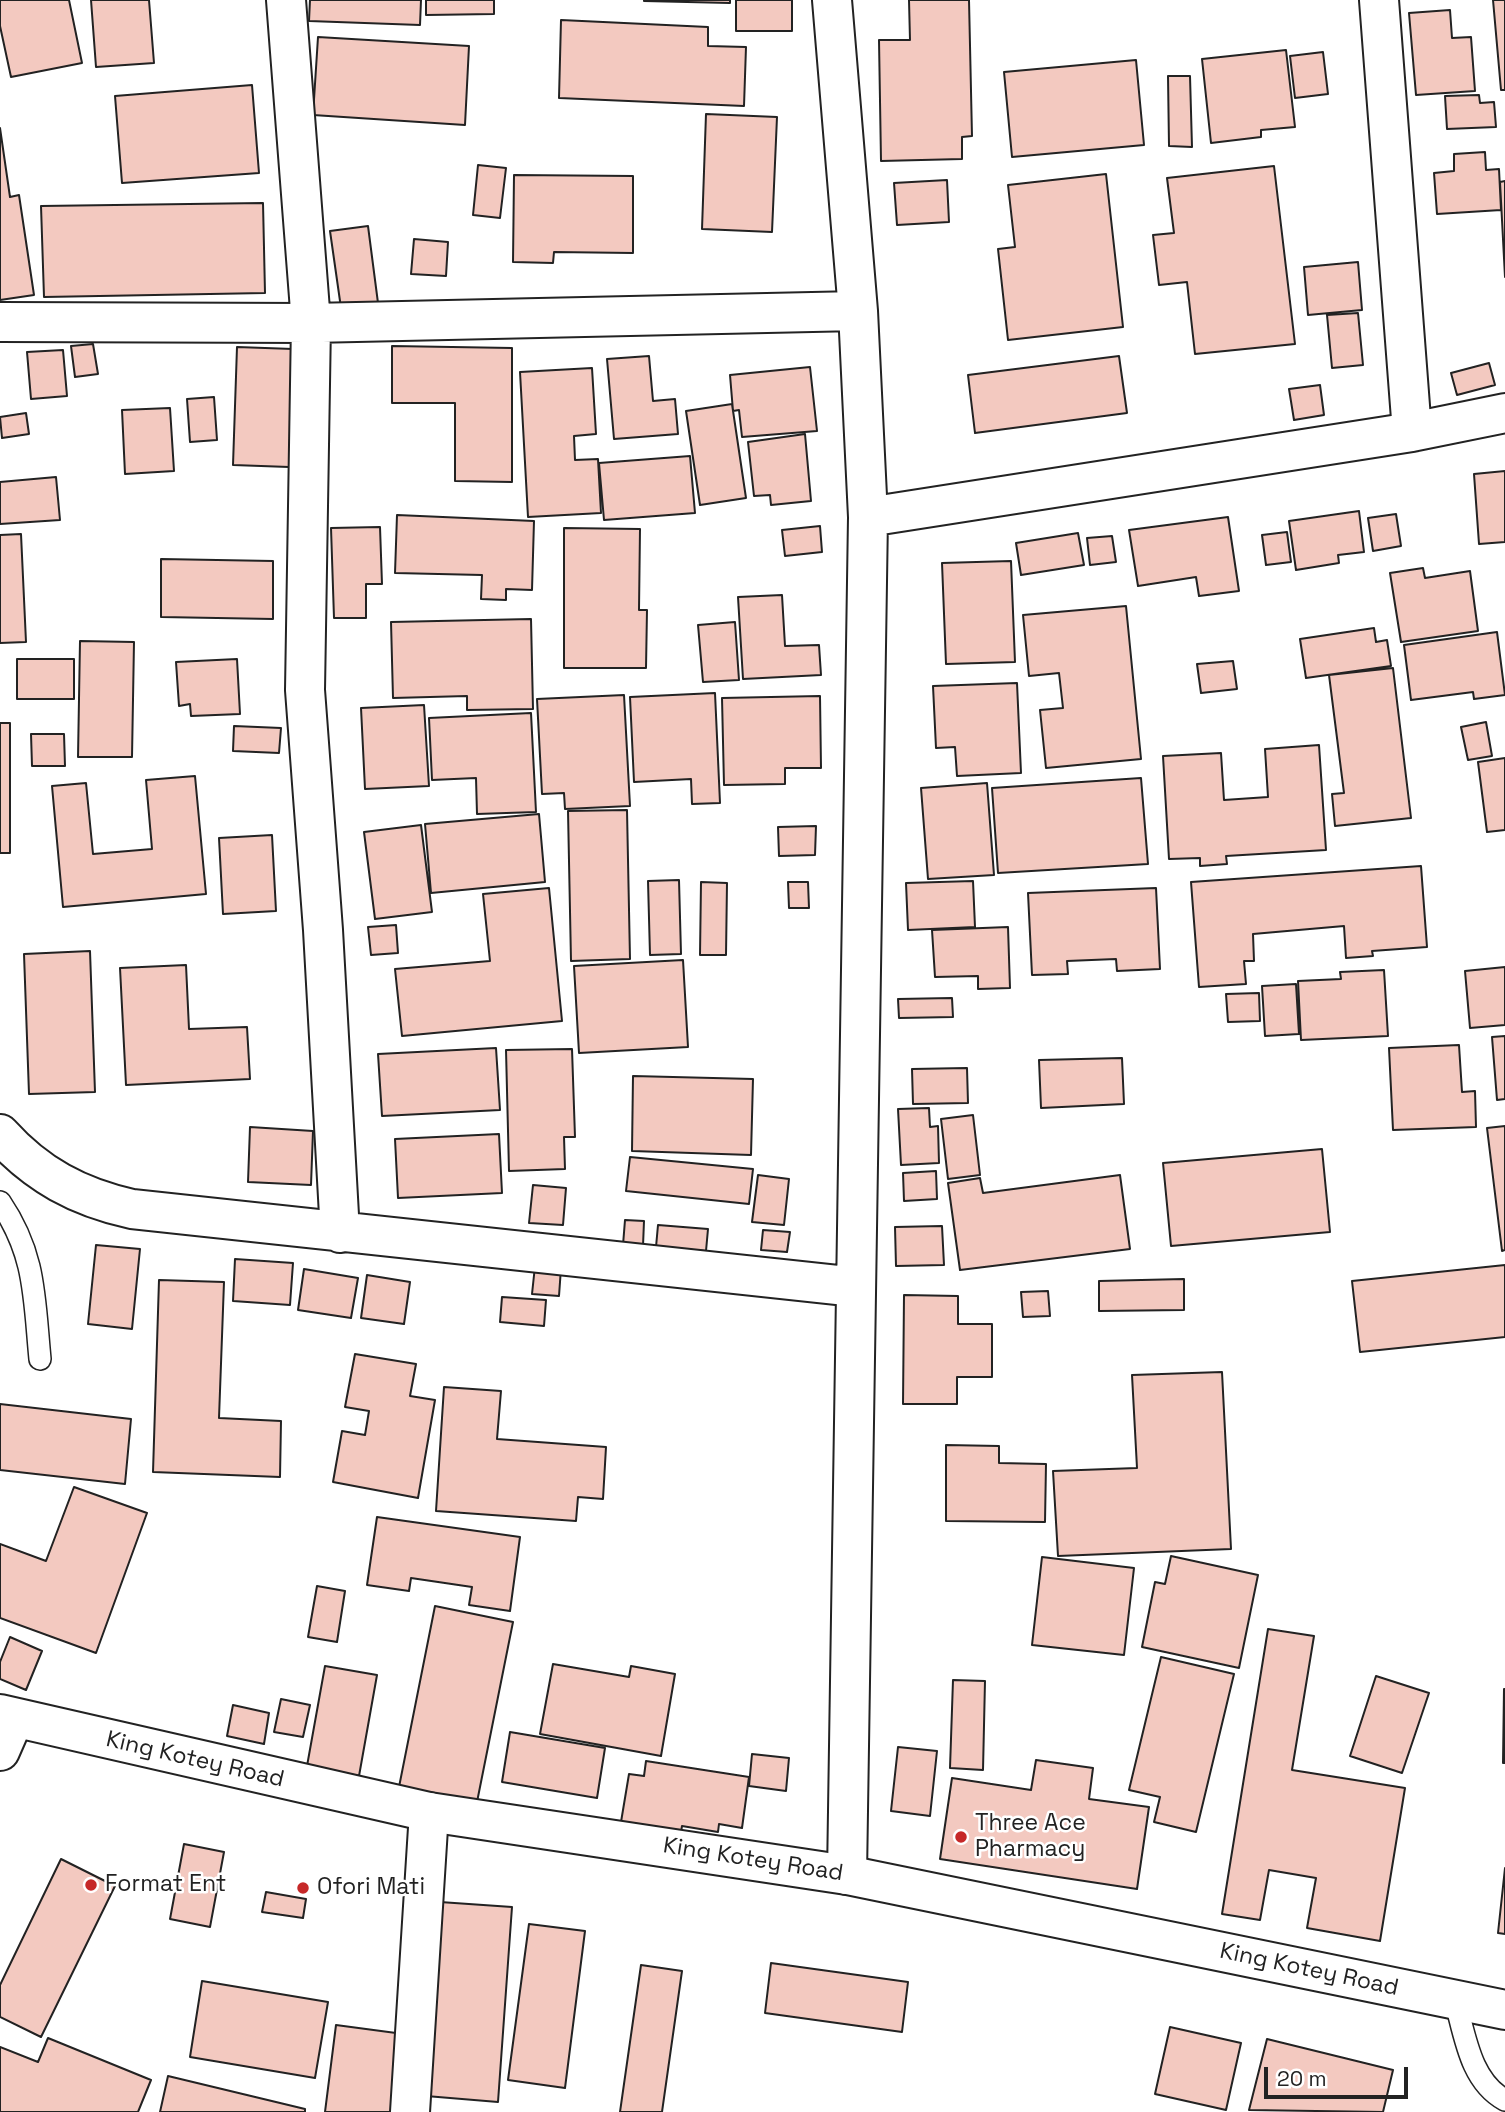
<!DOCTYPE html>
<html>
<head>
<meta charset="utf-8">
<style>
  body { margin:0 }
  #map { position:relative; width:1505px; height:2112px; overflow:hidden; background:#fff; font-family:"Space Grotesk",sans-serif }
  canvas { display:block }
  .scale { position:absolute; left:1264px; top:2067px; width:144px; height:32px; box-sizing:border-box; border:4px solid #222; border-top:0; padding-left:9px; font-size:21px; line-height:24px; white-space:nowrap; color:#222; -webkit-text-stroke:5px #fff; paint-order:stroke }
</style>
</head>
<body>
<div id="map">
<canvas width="1505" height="2112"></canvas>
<div class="scale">20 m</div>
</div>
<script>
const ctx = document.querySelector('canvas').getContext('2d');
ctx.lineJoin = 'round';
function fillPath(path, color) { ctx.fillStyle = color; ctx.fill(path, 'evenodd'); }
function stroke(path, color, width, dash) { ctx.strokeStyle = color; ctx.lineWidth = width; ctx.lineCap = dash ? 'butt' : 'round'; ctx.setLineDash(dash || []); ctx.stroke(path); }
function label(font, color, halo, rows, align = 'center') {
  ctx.font = font + ' "Space Grotesk",sans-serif'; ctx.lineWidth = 5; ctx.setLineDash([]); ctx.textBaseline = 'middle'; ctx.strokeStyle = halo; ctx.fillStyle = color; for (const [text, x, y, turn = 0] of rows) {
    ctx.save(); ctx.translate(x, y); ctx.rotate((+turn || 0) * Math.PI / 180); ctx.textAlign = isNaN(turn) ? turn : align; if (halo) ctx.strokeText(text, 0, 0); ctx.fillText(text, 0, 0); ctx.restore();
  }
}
const building = new Path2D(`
  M0 0H69L82 63 11 77 0 26Z
  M91 0H149L154 63 96 67Z
  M310 0H421L420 25 309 21Z
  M426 0H494V14L426 15Z
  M644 0H730V3L644 1Z
  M736 0H792V31H736Z
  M909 0H969L972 136 962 137V159L881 161 879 40H910Z
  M1493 0H1505V90H1501Z
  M1450 10 1452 38 1471 37 1475 91 1416 95 1409 13Z
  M561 20 708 27V46L746 47 744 106 559 98Z
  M318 37 469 46 465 125 313 115Z
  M1286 50 1295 127 1261 130V137L1211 143 1202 59Z
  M1323 52 1328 94 1295 98 1290 56Z
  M1136 60 1144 145 1012 157 1004 72Z
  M1168 76H1190L1192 147 1169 146Z
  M252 85 259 173 122 183 115 96Z
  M1479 95 1480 103 1494 102 1496 127 1447 129 1445 96Z
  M706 114 777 117 772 232 702 229Z
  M0 128 10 197 19 195 34 295 0 300Z
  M1485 152 1486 170 1499 169 1501 210 1437 214 1434 173 1454 171V154Z
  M478 165 506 168 500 218 473 215Z
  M1274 166 1295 344 1195 354 1187 282 1159 285 1153 235 1174 233 1167 178Z
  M1106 174 1123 327 1008 340 998 249 1015 247 1008 185Z
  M514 175 633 176V253L554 252 553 263 513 262Z
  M947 180 949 222 897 225 894 183Z
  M1505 181V277L1500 182Z
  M263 203 265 293 44 297 41 206Z
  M368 226 378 303 341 308 330 231Z
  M414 239 448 242 446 276 411 274Z
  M1358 262 1362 310 1308 315 1304 267Z
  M1358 313 1363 365 1332 368 1327 315Z
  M93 344 98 374 75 377 71 346Z
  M392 346 512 348V482L455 481V403H392Z
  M237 347 293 349 289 467 233 465Z
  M63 350 67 396 31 399 27 352Z
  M649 356 653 401 675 399 678 434 614 439 607 359Z
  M1119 356 1127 413 975 433 968 375Z
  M1489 363 1495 385 1457 395 1451 373Z
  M810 367 817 431 742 437 739 410 733 411 730 375Z
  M592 368 596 434 574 436 575 460 598 459 601 513 528 517 520 372Z
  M1320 385 1324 415 1294 420 1289 389Z
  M214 397 217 440 190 442 187 399Z
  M732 404 746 498 700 505 686 411Z
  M170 408 174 471 125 474 122 410Z
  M26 413 29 434 2 438 0 417Z
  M805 434 811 501 771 505 770 495 754 496 748 442Z
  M690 456 695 513 604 520 599 463Z
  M1505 471V542L1479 544 1474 474Z
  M56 477 60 520 0 524V482Z
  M1359 511 1364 552 1338 555 1339 563 1296 570 1289 521Z
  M1396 514 1401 546 1373 551 1368 518Z
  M397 515 534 521 532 590 506 589V600L481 599 482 575 395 573Z
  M1228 517 1239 591 1199 596 1196 577 1138 586 1129 530Z
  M820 526 822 552 785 556 782 530Z
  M380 527 382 584H366V618H334L331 528Z
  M564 528 640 529 639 610H647L646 668H564Z
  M1287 532 1291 562 1266 565 1262 535Z
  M1078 533 1084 565 1021 575 1016 543Z
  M21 534 26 642 0 643V535Z
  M1112 536 1116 562 1090 565 1087 538Z
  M161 559 273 561V619L161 617Z
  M1011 561 1015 662 946 664 942 563Z
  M1423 568 1425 578 1470 571 1478 631 1401 642 1390 573Z
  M782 595 785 646 819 645 821 675 743 679 738 597Z
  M1126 606 1141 759 1046 768 1040 710 1063 708 1059 673 1029 676 1023 615Z
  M531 619 533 709 467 710V696L393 698 391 622Z
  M735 622 739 680 703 682 698 625Z
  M1374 628 1376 642 1387 640 1391 666 1306 678 1300 639Z
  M1497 632 1505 695 1474 699 1473 692 1411 700 1404 645Z
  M80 641 134 642 132 757H78Z
  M17 659H74V699H17Z
  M237 659 240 714 191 716 190 704 179 706 176 662Z
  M1233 661 1237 689 1201 693 1197 664Z
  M1393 668 1411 818 1335 826 1332 794 1344 793 1329 675Z
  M1017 683 1021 773 957 776 955 747 936 748 933 686Z
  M715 693 720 803 692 804 691 779 634 782 630 697Z
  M624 695 630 806 565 809 564 793 542 794 537 699Z
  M820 696 821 768H785V784L724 785 722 698Z
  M424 705 429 786 365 789 361 708Z
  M531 713 536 812 477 814 476 778 432 780 429 718Z
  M1486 722 1492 756 1468 760 1461 727Z
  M0 723H10V853H0Z
  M234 726 281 728 279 753 233 751Z
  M31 734H64L65 766H32Z
  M1319 745 1326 850 1226 856 1227 864 1200 866V858L1169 859 1163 756 1221 753 1224 800 1268 797 1265 749Z
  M1505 758V830L1487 832 1478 762Z
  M195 776 206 894 63 907 52 786 86 783 93 854 152 849 146 780Z
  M1141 778 1148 864 998 873 992 788Z
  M987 783 994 875 928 879 921 788Z
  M627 810 630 959 571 961 568 811Z
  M539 814 545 882 431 893 425 824Z
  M421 825 432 912 375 919 364 832Z
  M816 826 815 855 779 856 778 827Z
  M272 835 276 911 223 914 219 838Z
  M1421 866 1427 947 1372 951 1373 956 1346 958 1344 926 1253 934 1254 961H1244L1246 984 1199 987 1191 882Z
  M679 880 681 954 650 955 648 881Z
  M973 881 975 927 908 930 906 883Z
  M701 882 727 883 726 955H700Z
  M788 882H808L809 908H789Z
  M549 888 562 1021 402 1036 395 969 490 961 483 894Z
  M1156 888 1160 969 1117 971 1116 959 1067 961 1068 974 1032 975 1028 893Z
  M396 925 398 953 371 955 368 927Z
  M1008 927 1010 988 978 989V976L935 977 932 930Z
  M90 951 95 1092 29 1094 24 954Z
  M683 960 688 1047 579 1053 574 966Z
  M186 965 189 1029 247 1027 250 1079 126 1085 120 968Z
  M1505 967V1025L1470 1028 1465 971Z
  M1384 970 1388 1036 1301 1040 1298 981 1341 979 1340 972Z
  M1296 984 1299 1034 1265 1036 1262 986Z
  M1259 993 1260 1021 1228 1022 1226 994Z
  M952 998 953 1017 899 1018 898 999Z
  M1505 1036V1099L1497 1100 1492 1037Z
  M1459 1045 1462 1092 1475 1091 1476 1127 1393 1130 1389 1048Z
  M496 1048 500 1110 382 1116 378 1054Z
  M572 1049 575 1137H564L565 1169 509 1171 506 1050Z
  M1122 1058 1124 1104 1041 1108 1039 1060Z
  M967 1068 968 1103 913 1104 912 1069Z
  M633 1076 753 1079 751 1155 632 1151Z
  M929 1108 930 1127 938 1126 939 1163 901 1165 898 1109Z
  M973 1115 980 1175 948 1179 941 1119Z
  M1505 1126V1250L1502 1251 1487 1128Z
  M250 1127 313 1131 311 1185 248 1182Z
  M499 1134 502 1193 398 1198 395 1139Z
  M1322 1149 1330 1232 1171 1246 1163 1163Z
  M630 1157 753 1169 749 1204 626 1191Z
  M936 1171 937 1199 904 1201 903 1173Z
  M758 1175 789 1179 784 1225 752 1222Z
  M1120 1175 1130 1249 960 1270 948 1183 980 1178 983 1193Z
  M533 1185 566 1188 563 1225 529 1223Z
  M625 1220 644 1221 643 1246 623 1245Z
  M658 1225 708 1229 706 1251 656 1247Z
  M942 1226 944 1265 896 1266 895 1227Z
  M763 1230 790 1232 787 1252 761 1250Z
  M96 1245 140 1249 132 1329 88 1324Z
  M235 1259 293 1263 290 1305 233 1301Z
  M1505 1265V1337L1360 1352 1352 1281Z
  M535 1266 561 1268 559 1296 532 1294Z
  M304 1269 358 1278 351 1318 298 1310Z
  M367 1275 410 1282 404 1324 361 1318Z
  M1184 1279V1310L1099 1311V1281Z
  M159 1280 224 1282 219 1418 281 1421 280 1477 153 1472Z
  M1048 1291 1050 1316 1023 1317 1021 1292Z
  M904 1295 958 1296V1324H992V1377H957V1404H903Z
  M502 1297 546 1300 544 1326 500 1322Z
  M355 1354 416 1364 410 1396 435 1400 418 1498 333 1482 342 1431 365 1435 369 1411 345 1407Z
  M1222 1372 1231 1549 1058 1556 1053 1471 1137 1468 1132 1375Z
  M444 1387 501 1391 497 1439 606 1447 603 1499 578 1497 576 1521 436 1511Z
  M0 1404 131 1419 125 1484 0 1470Z
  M946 1445 999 1446V1463L1046 1464 1045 1522 946 1521Z
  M74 1487 147 1513 96 1653 0 1618V1544L46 1561Z
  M377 1517 520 1537 510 1611 469 1605 472 1587 411 1578 409 1591 367 1585Z
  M1171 1556 1258 1575 1239 1668 1142 1647 1155 1582 1165 1584Z
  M1042 1557 1134 1568 1124 1655 1032 1645Z
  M317 1586 345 1591 337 1642 308 1637Z
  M435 1606 513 1622 477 1802 399 1787Z
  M1268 1629 1314 1636 1292 1770 1405 1788 1380 1941 1307 1928 1316 1878 1269 1870 1260 1920 1222 1914Z
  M10 1637 42 1651 26 1690 0 1679V1662Z
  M1161 1657 1234 1674 1196 1832 1154 1822 1160 1797 1129 1790Z
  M553 1664 629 1677 631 1666 675 1674 661 1756 540 1734Z
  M325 1666 377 1675 359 1776 307 1766Z
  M1376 1676 1429 1693 1402 1773 1350 1756Z
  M953 1680 985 1681 983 1770 950 1768Z
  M1504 1689H1505V1763H1503Z
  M281 1699 310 1705 303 1737 274 1732Z
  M233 1705 269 1713 264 1744 227 1736Z
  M510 1732 605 1748 597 1798 502 1782Z
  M898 1747 937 1751 930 1816 891 1811Z
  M752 1754 789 1758 786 1791 749 1786Z
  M1036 1760 1093 1768 1089 1799 1149 1807 1137 1889 940 1859 952 1778 1031 1790Z
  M646 1761 749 1777 742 1828 719 1824 718 1832 682 1826 681 1832 621 1822 629 1774 644 1776Z
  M184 1844 224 1852 210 1927 170 1919Z
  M61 1859 115 1886 41 2037 0 2017V1985Z
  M1505 1868V1934L1498 1933Z
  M266 1892 306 1899 303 1918 262 1912Z
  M440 1902 512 1907 498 2102 426 2096Z
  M529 1924 585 1931 565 2088 508 2080Z
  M771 1963 908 1982 902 2032 765 2013Z
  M641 1965 682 1971 662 2112H620Z
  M202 1981 328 2002 315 2078 190 2057Z
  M336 2025 411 2035 401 2112H325Z
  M1170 2027 1241 2043 1226 2110 1155 2094Z
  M48 2038 151 2080 138 2112H0V2047L38 2062Z
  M1267 2039 1393 2070 1383 2112 1249 2110Z
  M168 2076 305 2109V2112H160Z`);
fillPath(building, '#f3c9c0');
stroke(building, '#222', 2);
const service = new Path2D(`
  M0 1202C36 1255 34 1297 40 1359
  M1455 2000C1465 2035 1470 2081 1505 2100`);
const minor = new Path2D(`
  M286 0 311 323 305 690 323 930 340 1233
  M832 0 858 311 868 517 847 1875
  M0 322 311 323 858 311
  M1412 432 1505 413
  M868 517 1412 432 1379 0
  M0 1134C37 1175 78 1197 132 1209L856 1287
  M0 1751 14 1719
  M410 2112 429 1812`);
const tertiary = new Path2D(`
  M0 1714 429 1812 847 1875 1505 2010`);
stroke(service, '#222', 24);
stroke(minor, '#222', 42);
stroke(tertiary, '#222', 42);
stroke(service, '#fff', 21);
stroke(minor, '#fff', 38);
stroke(tertiary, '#fff', 38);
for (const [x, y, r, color] of [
  [961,1837,7,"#c62828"],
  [91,1885,7,"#c62828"],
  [303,1888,7,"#c62828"]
]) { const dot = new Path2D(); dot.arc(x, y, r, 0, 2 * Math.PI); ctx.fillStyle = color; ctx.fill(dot); stroke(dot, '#fff', 2.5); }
label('23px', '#222', '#fff', [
  ["King Kotey Road",195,1760,13],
  ["King Kotey Road",753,1860,9],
  ["King Kotey Road",1309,1970,12]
]);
label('23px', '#222', '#fff', [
  ["Three Ace",975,1824],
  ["Pharmacy",975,1850],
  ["Format Ent",105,1885],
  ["Ofori Mati",317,1888]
], 'left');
</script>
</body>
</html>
